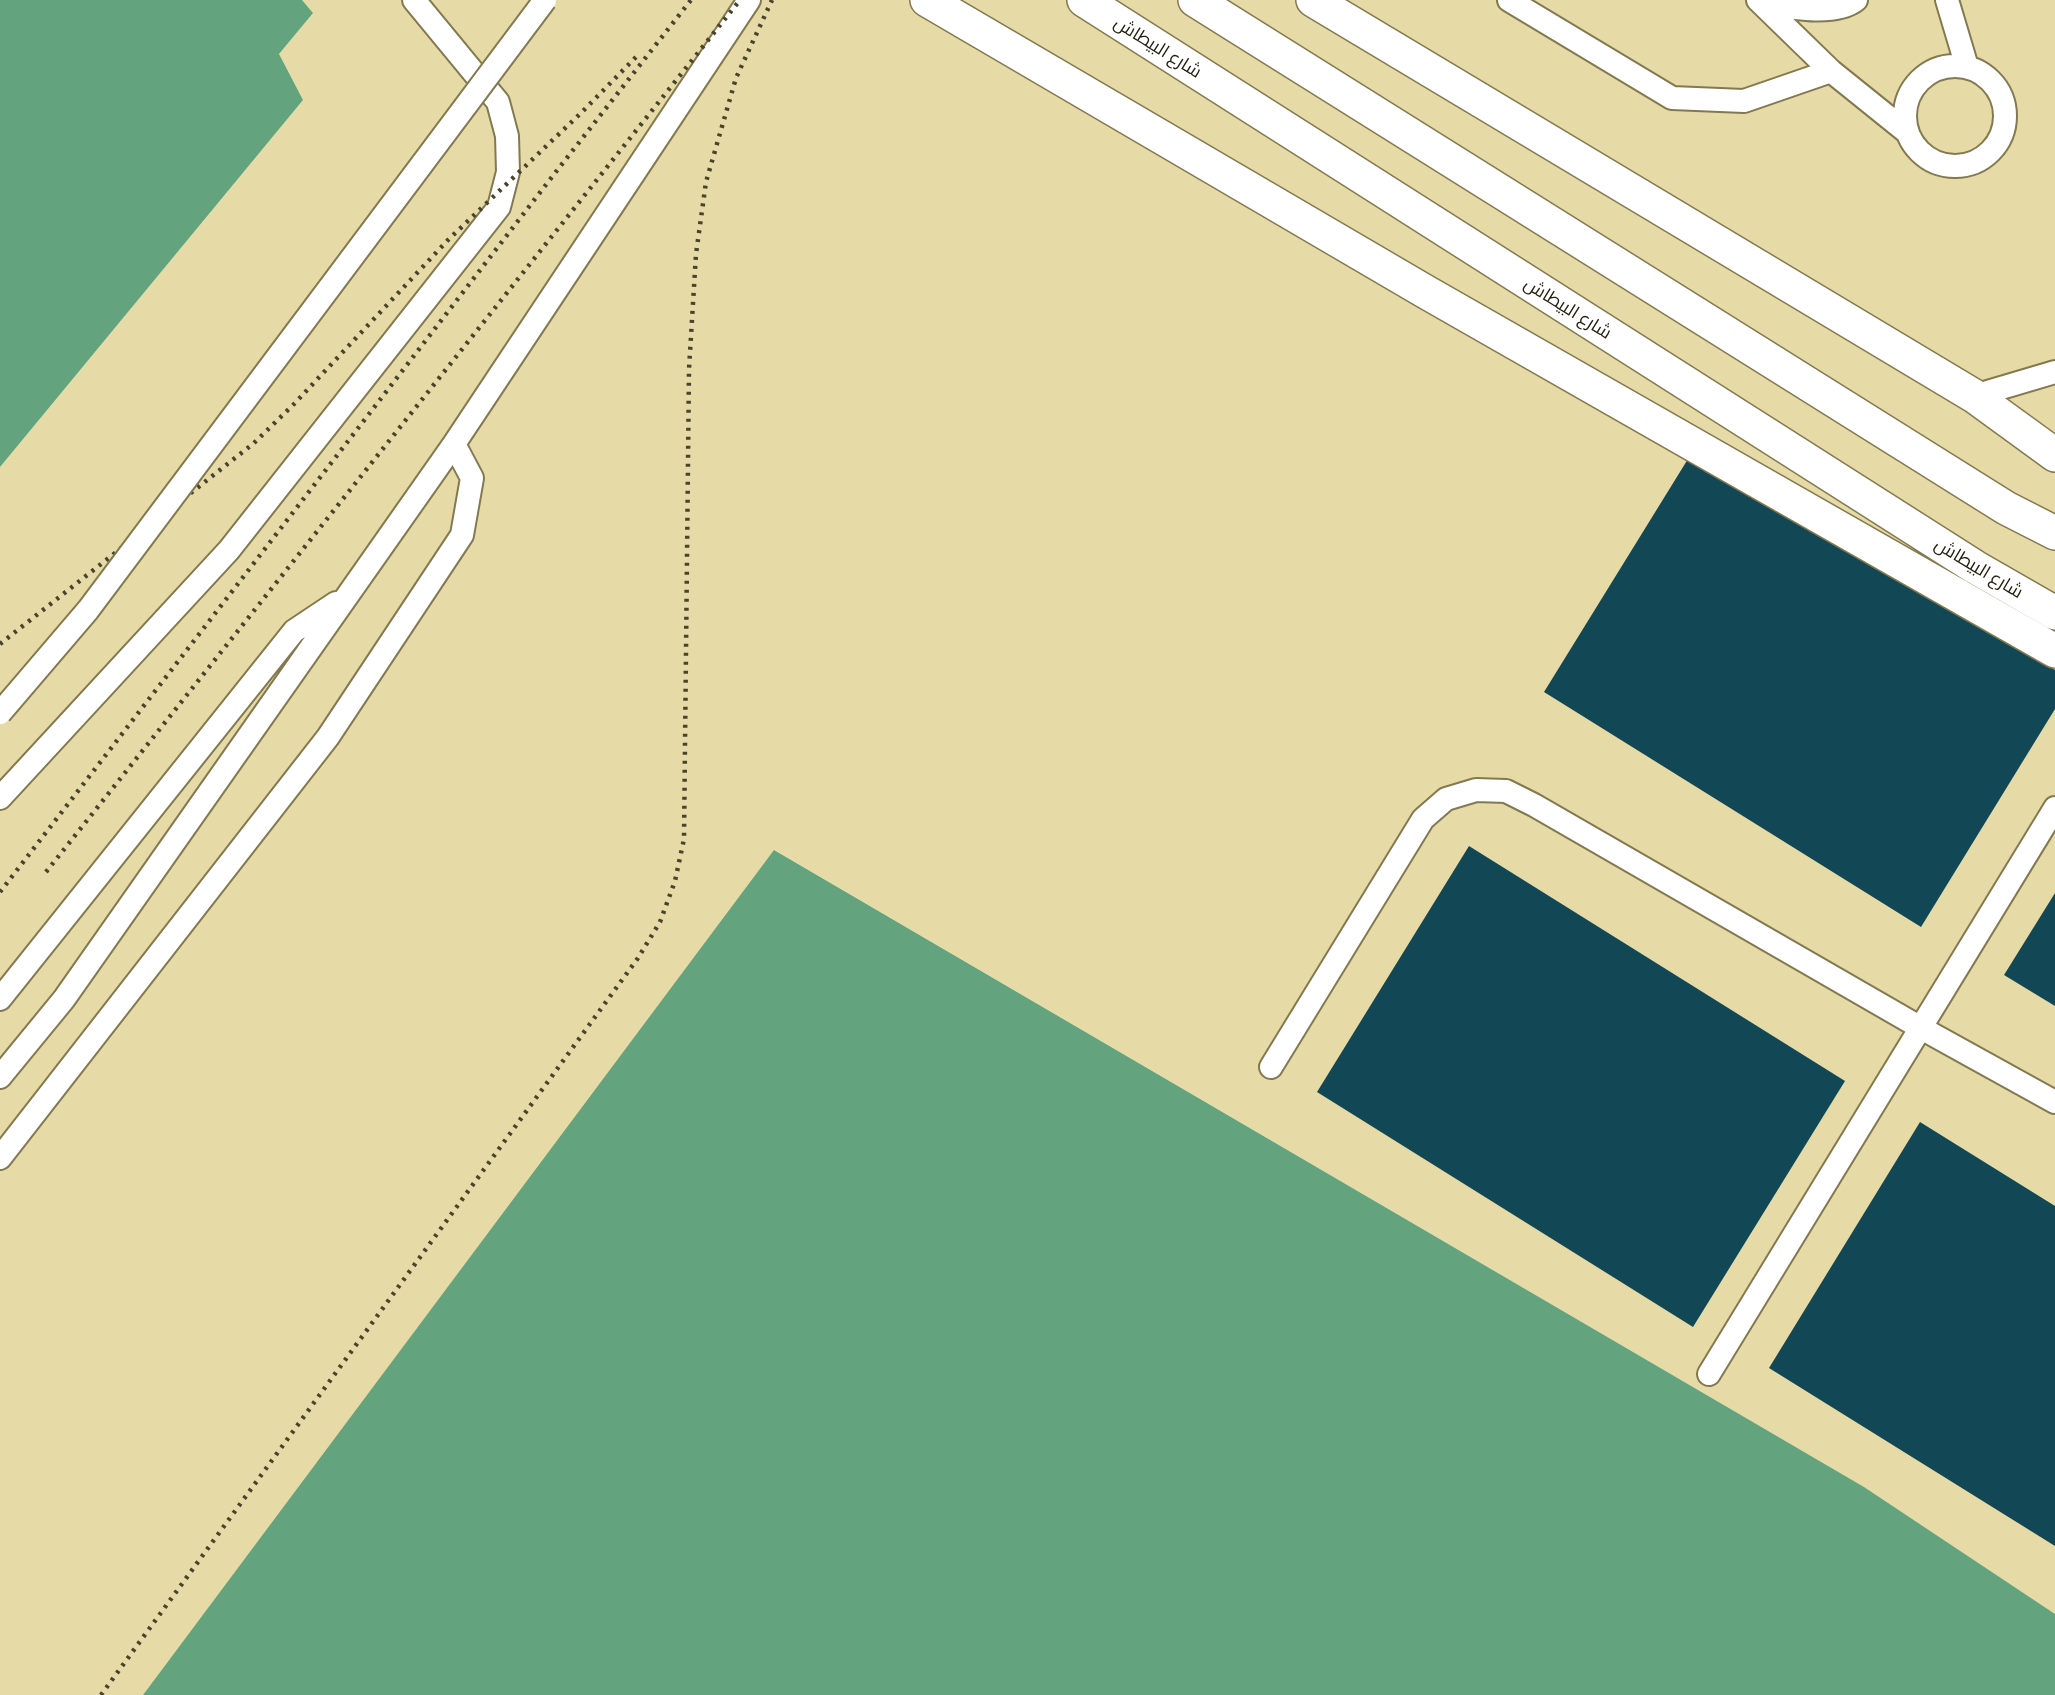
<!DOCTYPE html>
<html>
<head>
<meta charset="utf-8">
<style>
  body { margin:0 }
  canvas { display:block; background:#f1e8bb }
</style>
</head>
<body>
<canvas width="2055" height="1695"></canvas>
<script>
const ctx = document.querySelector('canvas').getContext('2d');
ctx.lineJoin = 'round';
function fillPath(path, color) { ctx.fillStyle = color; ctx.fill(path, 'evenodd'); }
function stroke(path, color, width, dash) { ctx.strokeStyle = color; ctx.lineWidth = width; ctx.lineCap = dash ? 'butt' : 'round'; ctx.setLineDash(dash || []); ctx.stroke(path); }
function label(font, color, halo, rows, align = 'center') {
  ctx.font = font + ' Barlow,Cairo,sans-serif'; ctx.lineWidth = 6; ctx.setLineDash([]); ctx.textBaseline = 'middle'; ctx.strokeStyle = halo; ctx.fillStyle = color; for (const [text, x, y, turn = 0] of rows) {
    ctx.save(); ctx.translate(x, y); ctx.rotate((+turn || 0) * Math.PI / 180); ctx.textAlign = isNaN(turn) ? turn : align; if (halo) ctx.strokeText(text, 0, 0); ctx.fillText(text, 0, 0); ctx.restore();
  }
}
fillPath(new Path2D(`
  M302 0H2055V1614L1864 1487 775 850 143 1695H0V467L303 100 279 54 313 13Z`), '#e6dba7');
fillPath(new Path2D(`
  M0 0H302L313 13 279 54 303 100 0 467Z
  M774 850 1864 1487 2055 1614V1695H143Z`), '#63a47f');
fillPath(new Path2D(`
  M1696 446 2055 670V709L1921 927 1544 692Z
  M1469 846 1845 1081 1693 1327 1317 1092Z
  M2055 893V1006L2004 975Z
  M1920 1122 2055 1206V1546L1769 1368Z`), '#124856');
const lane = new Path2D(`
  M1509 0 1672 98 1744 101 1831 71
  M1758 0 1831 71 1908 133
  M1947 0 1967 67
  M1762 3C1787 7 1835 17 1856 0
  M1905 116a50 50 0 1 1 100 0a50 50 0 1 1-100 0Z
  M1974 396 2055 372
  M0 798 229 550 499 207 508 172 507 136 498 102 414 0
  M0 999 294 631 336 603
  M1271 1067 1423 819 1446 799 1476 790 1506 791 1534 805 1921 1028 2055 1102
  M0 1077 64 999 454 444 749 0
  M0 1158 328 737 462 535 472 478 454 444
  M1709 1374 2055 808`);
const secondary = new Path2D(`
  M927 0 1426 292 2055 651
  M1084 0 1975 567 2055 613
  M1195 0 2006 508 2055 533
  M1313 0 1974 396 2055 455`);
stroke(lane, '#827950', 26);
stroke(secondary, '#827950', 36);
stroke(lane, '#fff', 22);
stroke(secondary, '#fff', 33);
stroke(new Path2D(`
  M0 644 254 443 294 404 448 240 582 112 636 57
  M46 872 740 0
  M0 892 555 173 691 0
  M101 1695 638 958 660 922 675 881 684 839 689 369 696 254 706 182 736 78 772 0`), '#47432d', 4.5, [3, 6]);
const laneBridge = new Path2D(`
  M0 713 88 610 545 0`);
stroke(laneBridge, '#827950', 26, []);
stroke(laneBridge, '#fff', 22);
label('18px', '#24200f', '#fff', [
  ["شارع البيطاش",1158,47,32],
  ["شارع البيطاش",1568,308,32],
  ["شارع البيطاش",1979,568,31]
]);
</script>
</body>
</html>
